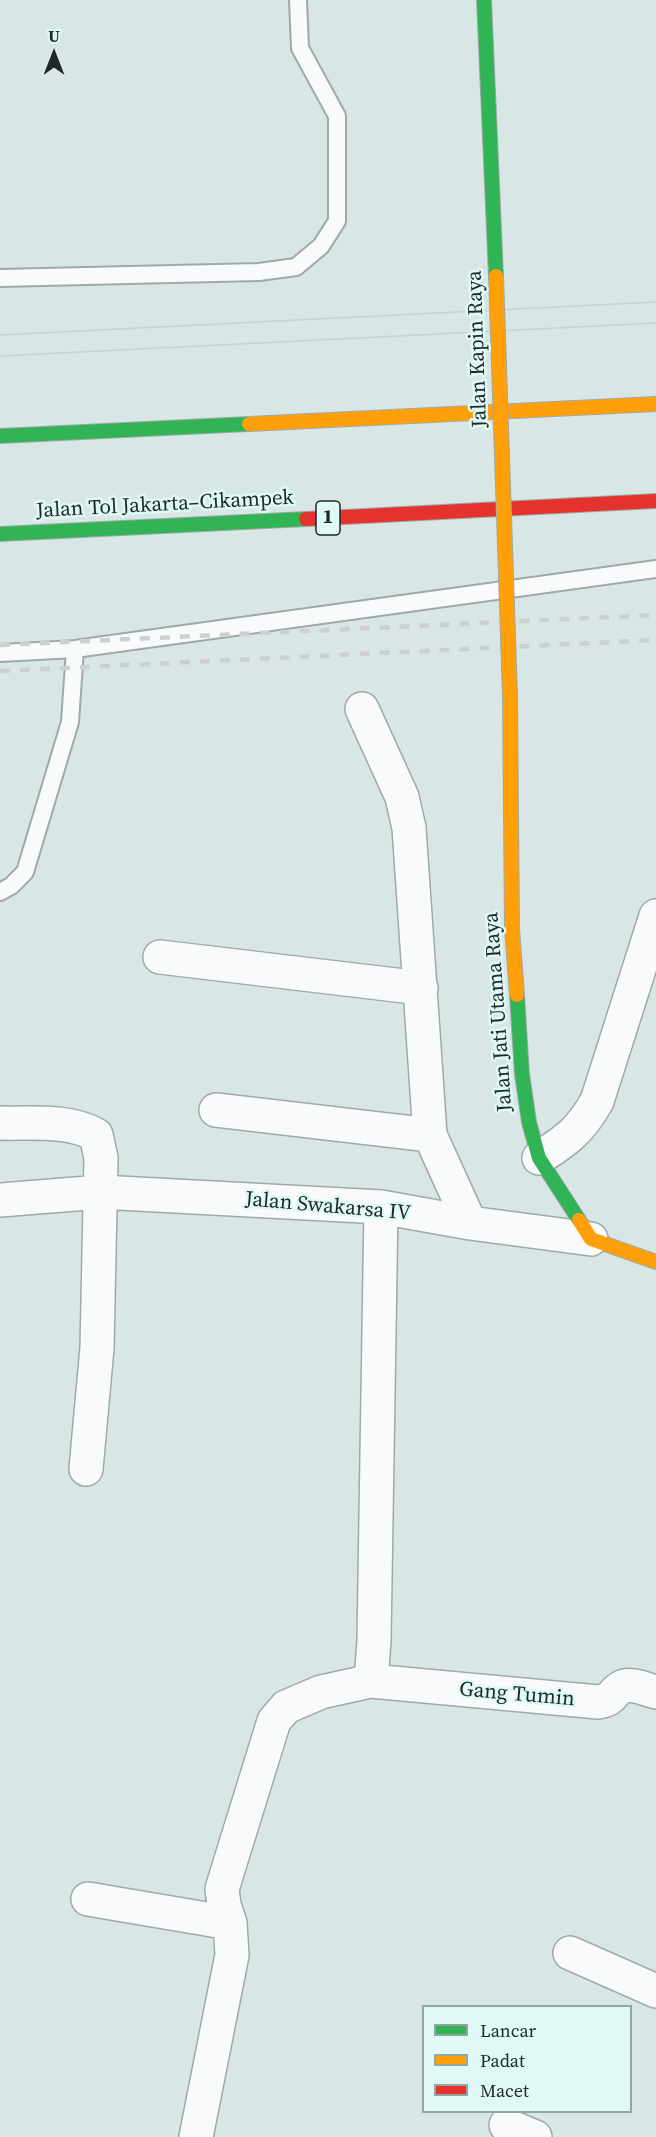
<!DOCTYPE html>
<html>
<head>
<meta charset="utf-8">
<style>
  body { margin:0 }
  #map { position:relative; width:656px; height:2137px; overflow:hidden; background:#d8e7e5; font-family:"Source Serif 4",serif }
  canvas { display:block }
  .legend { position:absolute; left:422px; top:2005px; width:210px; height:108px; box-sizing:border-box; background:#dffaf6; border:2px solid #92a6a3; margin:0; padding:8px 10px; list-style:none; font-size:18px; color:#1e2827 }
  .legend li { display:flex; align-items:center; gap:12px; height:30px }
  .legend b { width:30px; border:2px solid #92a6a3 }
  .north { position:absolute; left:24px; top:24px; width:60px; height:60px; -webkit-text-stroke:4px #dffaf6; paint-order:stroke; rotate:0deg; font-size:16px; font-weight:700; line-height:24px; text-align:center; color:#1e2827 }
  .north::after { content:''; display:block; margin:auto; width:21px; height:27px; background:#1e2827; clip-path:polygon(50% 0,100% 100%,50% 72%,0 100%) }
</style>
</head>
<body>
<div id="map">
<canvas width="656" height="2137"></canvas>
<ul class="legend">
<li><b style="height:8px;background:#30b455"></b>Lancar</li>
<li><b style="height:8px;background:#ff9f0a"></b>Padat</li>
<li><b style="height:8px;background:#e5322d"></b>Macet</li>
</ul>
<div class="north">U</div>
</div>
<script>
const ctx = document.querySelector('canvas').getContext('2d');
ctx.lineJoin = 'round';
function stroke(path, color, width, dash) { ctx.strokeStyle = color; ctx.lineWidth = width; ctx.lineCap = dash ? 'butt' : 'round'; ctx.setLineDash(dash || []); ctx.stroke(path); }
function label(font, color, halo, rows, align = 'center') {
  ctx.font = font + ' "Source Serif 4",serif'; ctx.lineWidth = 5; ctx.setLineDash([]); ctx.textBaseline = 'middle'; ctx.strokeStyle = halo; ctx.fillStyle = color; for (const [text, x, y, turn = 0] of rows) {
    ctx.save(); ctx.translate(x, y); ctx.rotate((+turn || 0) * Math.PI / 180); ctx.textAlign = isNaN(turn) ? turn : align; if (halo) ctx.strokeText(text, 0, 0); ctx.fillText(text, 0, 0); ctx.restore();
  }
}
const lane = new Path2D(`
  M0 278 259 272 296 267 321 246 337 221V116L300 48 298 0
  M0 653 75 649 656 569
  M0 892 11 886 25 872 70 722 75 649`);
const street = new Path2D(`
  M362 709 402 797 409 828 430 1135 470 1223
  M160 957 421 988
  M216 1110 430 1135
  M0 1123C31 1124 69 1119 96 1135L101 1158 97 1348 86 1469
  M539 1158C567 1140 580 1131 597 1101L656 916
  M0 1200 100 1192 381 1207 470 1223 591 1239
  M371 1681 374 1641 381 1207
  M88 1899 230 1923
  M570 1953 656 1991
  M506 2125 535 2137
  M196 2137 232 1955 230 1923 224 1905 222 1889 274 1721 286 1707 321 1692 371 1681 598 1702C616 1699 610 1693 622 1687 630 1682 647 1690 656 1692`);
const fast = new Path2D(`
  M484 0 496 276
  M0 436 249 424
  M0 534 306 519
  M517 995 522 1074 529 1122 539 1158 579 1220`);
const slow = new Path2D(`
  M249 424 656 404
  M510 696 512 929 517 995
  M579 1220 591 1239 656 1262`);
const jam = new Path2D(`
  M306 519 656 501`);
stroke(lane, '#9faaa8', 20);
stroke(street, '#9faaa8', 36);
stroke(fast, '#9faaa8', 16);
stroke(slow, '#9faaa8', 16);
stroke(jam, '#9faaa8', 16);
stroke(lane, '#f9fbfb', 16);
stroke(street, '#f9fbfb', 33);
stroke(fast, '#30b455', 14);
stroke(slow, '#ff9f0a', 14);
stroke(jam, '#e5322d', 14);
stroke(new Path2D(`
  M0 335 656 302
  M0 356 656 323`), '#ccd0d0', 1.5);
stroke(new Path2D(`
  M0 645 656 615
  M0 671 656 640`), '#ccd0d0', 4.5, [10, 10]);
const slowBridge = new Path2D(`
  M496 276 510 696`);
stroke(slowBridge, '#9faaa8', 16, []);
stroke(slowBridge, '#ff9f0a', 14);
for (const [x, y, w] of [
  [328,518,24]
]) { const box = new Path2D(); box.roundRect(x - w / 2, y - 17, w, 34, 4.5); ctx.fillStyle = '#dffaf6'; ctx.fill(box); stroke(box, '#1e2827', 1.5); }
label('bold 20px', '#1e2827', null, [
  ["1",328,518]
]);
label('21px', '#1e2827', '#dffaf6', [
  ["Jalan Kapin Raya",478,349,-92],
  ["Jalan Tol Jakarta–Cikampek",165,505,-3],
  ["Jalan Jati Utama Raya",499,1012,-94],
  ["Jalan Swakarsa IV",328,1207,5],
  ["Gang Tumin",517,1695,5]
]);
</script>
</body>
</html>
